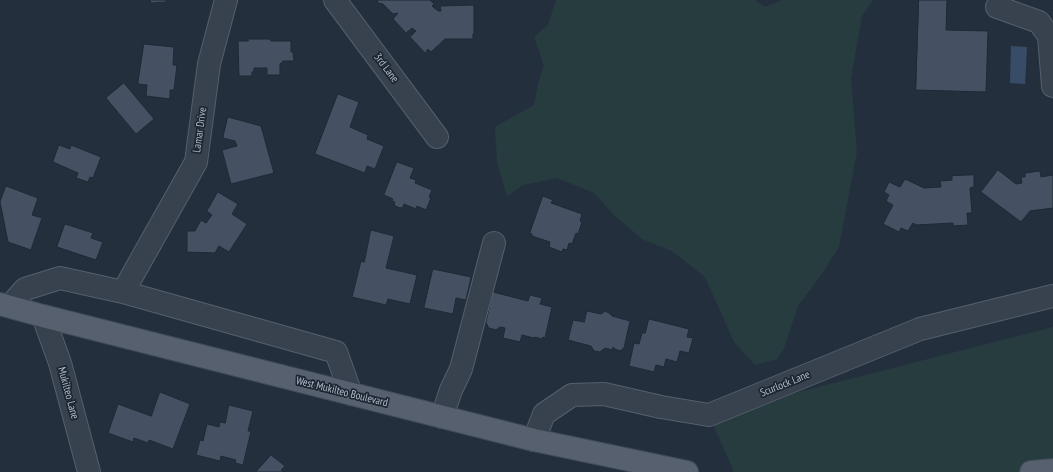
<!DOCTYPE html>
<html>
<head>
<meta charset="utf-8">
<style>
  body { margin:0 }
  canvas { display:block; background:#242f3e }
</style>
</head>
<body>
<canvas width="1053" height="472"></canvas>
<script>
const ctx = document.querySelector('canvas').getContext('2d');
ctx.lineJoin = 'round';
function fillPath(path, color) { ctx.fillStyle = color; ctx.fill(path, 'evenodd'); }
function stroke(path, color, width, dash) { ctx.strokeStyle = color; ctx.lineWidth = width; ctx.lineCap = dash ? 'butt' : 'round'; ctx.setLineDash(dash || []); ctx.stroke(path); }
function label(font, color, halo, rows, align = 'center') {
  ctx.font = font + ' "PT Sans Narrow",sans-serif'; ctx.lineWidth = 3.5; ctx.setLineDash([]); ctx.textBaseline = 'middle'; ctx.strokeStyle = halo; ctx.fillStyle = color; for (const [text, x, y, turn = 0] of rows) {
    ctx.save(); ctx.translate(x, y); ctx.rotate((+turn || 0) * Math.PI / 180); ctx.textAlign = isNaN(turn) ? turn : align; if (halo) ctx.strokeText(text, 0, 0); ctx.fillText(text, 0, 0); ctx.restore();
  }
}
fillPath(new Path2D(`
  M556 0H755L765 7 783 0H873L862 16 851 79 857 152 839 247 819 278 798 306 784 348 777 359 755 365 734 342 705 277 672 251 642 239 615 216 594 193 557 178 523 185 507 196 497 162 495 127 534 105 538 84 544 66 534 37 548 25Z
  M1053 327V472H734L709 415Z`), '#263c3f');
fillPath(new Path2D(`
  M1011 46 1027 47 1025 84 1010 83Z`), '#394c67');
const building = new Path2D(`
  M150 0H166L167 2 151 3Z
  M378 0H430L434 4 432 6 438 11H441L440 6 474 5V34H473V39H445L431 52 428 49 425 53 410 37 416 31 412 28 406 33 393 19 398 13 393 14 383 4 378 3Z
  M919 0H947L946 30 988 31 986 92 916 90Z
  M248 39H270L271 41H291V52H293L294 61H283L280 64V75H267V68H254V71L252 72V76H239L238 41H248Z
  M144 44 174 47 173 65H177L174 90H170V99L146 96 147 85 138 84Z
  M124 83 154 119 136 134 106 98Z
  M338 94 359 102 350 127 368 135 367 139 384 146 375 169 367 166 365 173 315 154Z
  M228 117 261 126 274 173 231 184 222 150 237 146 235 141 223 138Z
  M59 145 70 149 71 145 101 157 93 178 90 177 88 182 76 178 78 173 53 162Z
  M397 162 414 168 410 178 416 180 415 183 432 190 429 197 431 198 426 210 417 206 416 209 404 204 403 207 400 208 395 206 394 204 395 202 392 201 393 199 384 195Z
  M998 170 1016 184 1022 183 1021 177H1025V173L1040 171 1041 177 1053 175V208L1030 211 1021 222 981 192Z
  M974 175V187L970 188 972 213H967L968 225 953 226V223L916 225 913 223 908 231 901 228 899 232 883 224 893 205 886 201 889 195 884 192 889 182 900 187 905 179 924 188 941 187 940 181 952 180V176Z
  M6 186 38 198 32 215 42 218 31 250 8 242 0 202Z
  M218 192 238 204 232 214 247 224 229 252 219 246 215 253 187 252V231H195L201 220 206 223 212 215 207 211Z
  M543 196 553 200 551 203 582 214 580 221 582 222 578 234 576 233 572 244 569 243 567 250 563 249 562 252 549 247 550 242 532 236V234L530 233Z
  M65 224 93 233 91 238 103 242 96 260 57 247Z
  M371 230 394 236 386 268 417 275 410 304 388 299 386 305 352 297 361 261 364 262Z
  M433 269 471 277 466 300 456 298 453 314 424 308Z
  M493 292 528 301 530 295 542 298 540 304 552 307 545 338 543 337 542 339 535 337 534 338 522 335 520 342 503 338 505 328 500 327 496 330 489 328 486 323Z
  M587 311 601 314 605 311 609 313 612 316 630 321 624 348 620 351 615 349 613 347 612 350 605 348 600 352 594 351 591 346 568 340 573 320 584 322Z
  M649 319 689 329 687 337 693 338 689 353 680 351 677 362 666 359 664 367 656 365 654 372 629 366 634 343 639 344 642 333H645Z
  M160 392 190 404 173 449 149 440 148 443 134 438 133 442 108 433 118 404 151 416Z
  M229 405 253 411 248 431H251L243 465 235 463 236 460 221 456 220 461 196 455 200 440 203 441 207 424 219 427 220 422 225 423Z
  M271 455 285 466 281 470 284 472H256Z`);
fillPath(building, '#455162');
stroke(building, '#1f2835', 1);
const minor = new Path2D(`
  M335 0 437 137
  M997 7 1039 22 1049 36 1053 86
  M123 292 196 162 209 64 226 0
  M10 306 25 289 60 278 123 292 336 352 351 394
  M43 316 60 363 89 472
  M442 417 451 390 461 369 494 243
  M534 440 544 414 572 395 604 394 661 407 709 415 920 329 1053 296`);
const major = new Path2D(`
  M0 304 43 316 534 440 687 472
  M1031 472 1053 470`);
stroke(minor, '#565f6c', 24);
stroke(major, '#414a57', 24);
stroke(minor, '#38414e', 22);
stroke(major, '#56606e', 22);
label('11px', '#b4bcc9', '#1d2633', [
  ["3rd Lane",386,68,53],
  ["Lamar Drive",200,130,-82],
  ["Scurlock Lane",785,384,-22],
  ["West Mukilteo Boulevard",342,392,14],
  ["Mukilteo Lane",68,393,75]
]);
</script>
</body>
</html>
